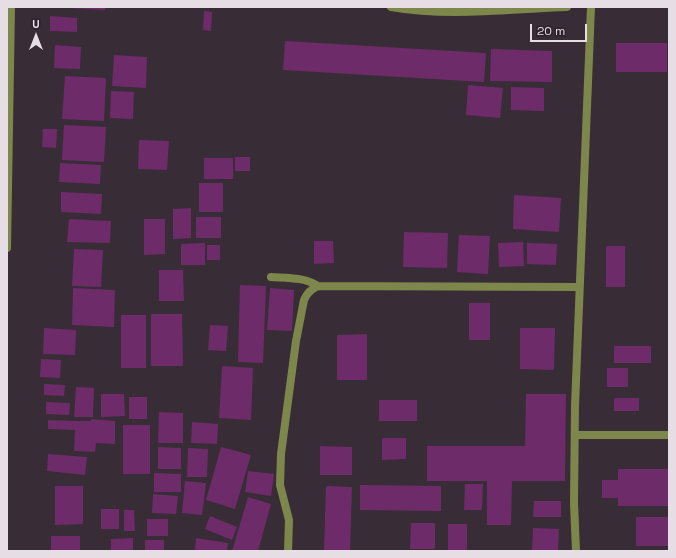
<!DOCTYPE html>
<html>
<head>
<meta charset="utf-8">
<style>
  body { margin:0 }
  #map { position:relative; width:676px; height:558px; overflow:hidden; background:#382c37; font-family:"Space Grotesk",sans-serif }
  canvas { display:block }
  .frame { position:absolute; inset:0; border:8px solid #e7dee5; pointer-events:none }
  .north { position:absolute; left:16px; top:16px; width:40px; height:40px; -webkit-text-stroke:3px #2e222d; paint-order:stroke; rotate:0deg; font-size:11px; font-weight:700; line-height:16px; text-align:center; color:#e7dee5 }
  .north::after { content:''; display:block; margin:auto; width:14px; height:18px; background:#e7dee5; clip-path:polygon(50% 0,100% 100%,50% 72%,0 100%) }
  .scale { position:absolute; left:530px; top:24px; width:57px; height:18px; box-sizing:border-box; border:2px solid #e7dee5; border-top:0; padding-left:5px; font-size:12px; line-height:14px; white-space:nowrap; color:#e7dee5; -webkit-text-stroke:3px #2e222d; paint-order:stroke }
</style>
</head>
<body>
<div id="map">
<canvas width="676" height="558"></canvas>
<div class="frame"></div>
<div class="north">U</div>
<div class="scale">20 m</div>
</div>
<script>
const ctx = document.querySelector('canvas').getContext('2d');
ctx.lineJoin = 'round';
function fillPath(path, color) { ctx.fillStyle = color; ctx.fill(path, 'evenodd'); }
function stroke(path, color, width, dash) { ctx.strokeStyle = color; ctx.lineWidth = width; ctx.lineCap = dash ? 'butt' : 'round'; ctx.setLineDash(dash || []); ctx.stroke(path); }
fillPath(new Path2D(`
  M69 7H105V10L69 8Z
  M204 11 212 12 211 31 203 30Z
  M50 16 77 18V32L50 31Z
  M285 41 486 53 484 82 283 70Z
  M616 43H667V72H616Z
  M55 45 81 47 80 69 54 68Z
  M491 49 552 51V82L490 81Z
  M114 55 147 57 146 88 112 86Z
  M65 76 106 78 104 121 62 119Z
  M468 85 503 88 500 118 466 115Z
  M511 87 544 88V111L511 110Z
  M111 91 134 92 133 119 110 118Z
  M64 125 106 127 104 162 62 160Z
  M43 129H57L56 148 42 147Z
  M139 140 169 141 167 170 138 169Z
  M235 157H250V171H235Z
  M204 158H233V179H204Z
  M60 163 101 165 100 184 59 182Z
  M199 183H223V212H199Z
  M61 192 102 194 101 214 61 212Z
  M514 195 561 198 559 232 513 229Z
  M191 208V238L173 239V209Z
  M196 217H221V238H196Z
  M69 219 111 221 110 243 67 242Z
  M144 219H165V254L144 255Z
  M404 232 448 233 447 268 403 267Z
  M459 235 490 236 488 274 457 272Z
  M314 241H333L334 263 314 264Z
  M523 242 524 266 499 267 498 243Z
  M205 243V265H181V244Z
  M527 243 557 244 556 265 527 264Z
  M207 245H220V260H207Z
  M606 246H625V287H606Z
  M74 249 103 250 101 287 72 286Z
  M159 270H183L184 301H159Z
  M240 285 266 286 263 363 238 362Z
  M73 288 115 290 114 327 72 325Z
  M270 288 294 290 292 331 267 330Z
  M469 303H490V340H469Z
  M151 314H182L183 366H151Z
  M121 315H146V368H121Z
  M210 325 228 326 226 351 208 350Z
  M44 328 76 330 75 355 43 354Z
  M520 328H555L554 370 520 369Z
  M367 334V380H337V335Z
  M614 346H651V363H614Z
  M41 359 61 360 60 378 40 377Z
  M222 366 253 368 251 420 219 418Z
  M607 368H628V387H607Z
  M44 384 65 385 64 396 44 395Z
  M76 387 94 388 93 417H74Z
  M101 394H124L125 416 101 417Z
  M526 394H566L565 481H512L511 525H487V481H427V446H525Z
  M129 397H147V419H129Z
  M614 398H639V411H614Z
  M379 400H417V421H379Z
  M46 402 70 403 69 415 46 414Z
  M159 412 183 413V443H158Z
  M91 419 115 421V444L96 443 95 452 74 451 75 430 48 429V420L75 421H91Z
  M192 422 218 424 217 444 191 443Z
  M123 425H150V474H123Z
  M382 438H406V459L382 460Z
  M320 446 352 447V475H320Z
  M158 447 181 448V469H158Z
  M221 447 251 455 235 509 206 500Z
  M188 448 208 449 207 477H187Z
  M48 454 87 457 85 475 47 471Z
  M618 469H669V506H618V498H602V480H618Z
  M248 471 274 474 271 496 245 492Z
  M154 473 181 474V492H154Z
  M185 481 206 483 202 515 182 513Z
  M465 484H483L482 510H464Z
  M360 485 441 486V511L360 510Z
  M55 486H83V524L55 525Z
  M326 486 352 487 350 551H324Z
  M153 494 178 496 176 514 152 513Z
  M248 497 271 504 258 551H232Z
  M534 501H561V517H533Z
  M101 509H119V529H101Z
  M124 510H134L135 531H124Z
  M210 516 237 527 232 540 205 529Z
  M636 517H669V546H636Z
  M147 519H168V536H147Z
  M411 523H435V549H410Z
  M448 524H467V551H448Z
  M533 528 559 529 558 551H532Z
  M51 536H80V551H51Z
  M133 538V551H111V539Z
  M196 538 228 543 227 551H195Z
  M145 540H164V551H145Z`), '#6e2b6a');
stroke(new Path2D(`
  M391 7C449 17 508 9 567 7
  M7 248 11 7
  M271 277C287 278 305 277 318 286
  M575 435H669
  M288 551 289 520 280 485 281 454 296 341 304 300C307 293 311 289 318 286L579 287
  M576 551 574 503 575 406 591 7`), '#7e874b', 8);
</script>
</body>
</html>
